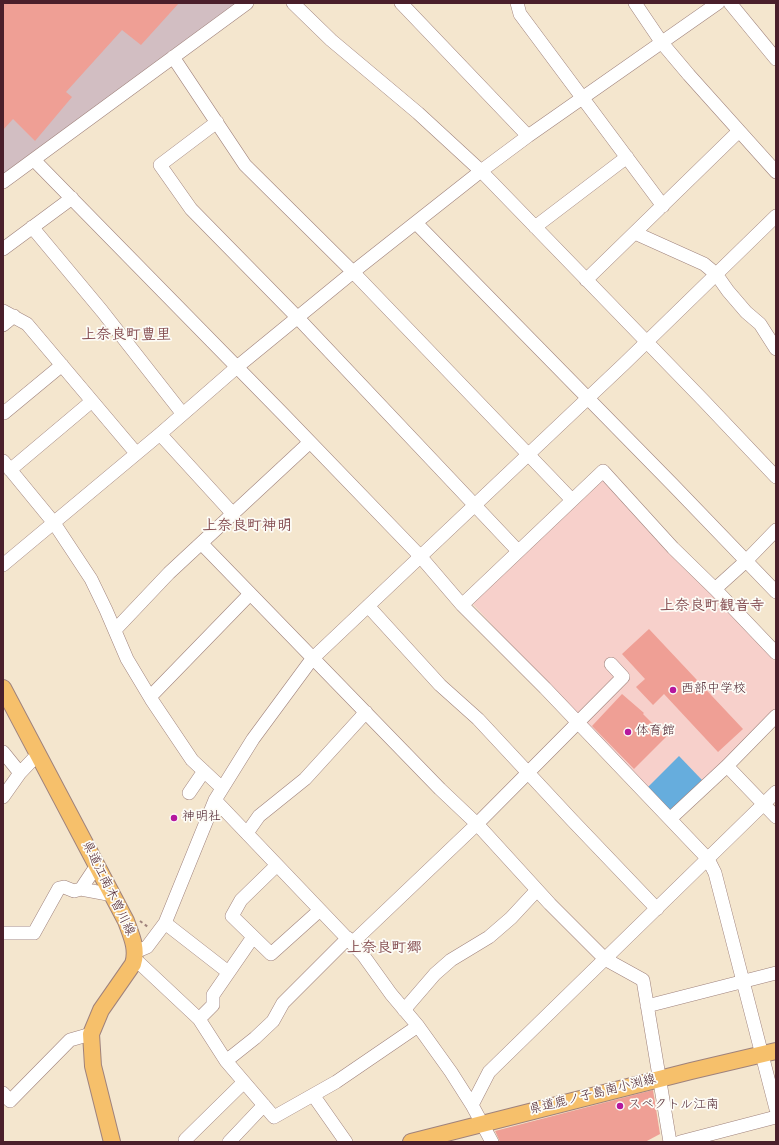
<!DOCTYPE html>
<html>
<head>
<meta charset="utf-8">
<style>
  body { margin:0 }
  #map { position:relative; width:779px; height:1145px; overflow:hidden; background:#f4e6ce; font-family:Dekko,sans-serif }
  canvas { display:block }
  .frame { position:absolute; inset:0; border:4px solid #4a1f2b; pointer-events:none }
</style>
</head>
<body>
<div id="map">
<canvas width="779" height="1145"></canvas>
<div class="frame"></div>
</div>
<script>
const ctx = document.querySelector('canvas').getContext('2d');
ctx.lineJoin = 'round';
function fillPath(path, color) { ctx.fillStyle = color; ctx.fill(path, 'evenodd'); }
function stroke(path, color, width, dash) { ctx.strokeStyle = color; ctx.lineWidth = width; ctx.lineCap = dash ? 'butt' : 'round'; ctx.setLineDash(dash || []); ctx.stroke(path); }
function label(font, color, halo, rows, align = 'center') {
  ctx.font = font + ' Dekko,"Klee One",sans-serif'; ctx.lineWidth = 3.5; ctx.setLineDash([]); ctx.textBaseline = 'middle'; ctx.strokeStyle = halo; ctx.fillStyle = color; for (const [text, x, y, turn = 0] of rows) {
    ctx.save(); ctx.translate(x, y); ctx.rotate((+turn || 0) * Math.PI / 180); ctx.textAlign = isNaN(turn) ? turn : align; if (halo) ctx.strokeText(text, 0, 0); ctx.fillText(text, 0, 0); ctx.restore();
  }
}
fillPath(new Path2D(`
  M602 476 776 662V711L670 819 471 602Z`), '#f7d0cb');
fillPath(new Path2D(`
  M3 3H241L3 178Z`), '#d2bec2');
fillPath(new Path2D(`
  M679 756 702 780 670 812 647 788Z`), '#66addd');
fillPath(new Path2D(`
  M3 3H179L141 45 122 30 66 92 72 97 35 141 13 119 3 130Z
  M649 629 743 729 718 752 664 694 653 705 636 687 645 679 622 654Z
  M622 694 644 713 643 714 666 737 634 769 592 726Z
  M653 1090 660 1134 645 1142H500L495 1131Z`), '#ef9f95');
const minor = new Path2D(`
  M293 3 331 40 418 113 481 171 704 401 776 477
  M401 3 528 136
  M517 3 520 14 663 206
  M635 3 662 43 689 75 776 172
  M730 3 776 59
  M173 57 245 165 353 272 572 500
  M217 122 160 165 191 209 297 317 518 551
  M34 160 283 414 420 556 462 605 545 688 708 859 715 873 776 1109
  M3 182 247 3
  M416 223 673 485 776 592
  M32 227 102 311 182 413
  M535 227 627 157
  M635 233 704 264 716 274 728 291 746 312 760 324 776 349
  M3 249 72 198
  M586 280 739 131
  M3 311 27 324 136 453
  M3 325 14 316
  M3 411 4 413 62 365
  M160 434 233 514
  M3 461 54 523 91 579 106 610 127 659 151 699 192 760 222 788
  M10 470 92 401
  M202 544 440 789 477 824 550 904 605 959 643 980 670 1142
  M3 565 160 434 237 367 353 272 481 171 528 136 718 3
  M715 589 746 561 776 530
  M462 605 603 471 673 548 715 589 776 653
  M368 606 440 685 478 719 572 820 657 909
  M115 630 169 573 310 442
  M150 697 250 594
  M3 752 20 773
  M727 766 776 817
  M189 793 204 771
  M3 797 20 773 38 754
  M215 800 363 955 391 994 418 1026 451 1072 472 1105 492 1142
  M670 819 727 766 776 716
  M247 833 259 816 305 779 366 712
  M277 865 241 900 232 916 271 954 320 910
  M81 889 113 895
  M165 923 228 972
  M3 933H34L59 888 64 887 74 891 81 889 97 865
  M352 943 477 824 623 677 611 664
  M135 952 147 947 165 923 215 800 253 739 312 659 625 363 776 216
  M135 959 199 1019 226 1061 274 1117 336 1082 418 1026
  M647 1006 776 973
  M404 1010 435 974 451 960 489 937 511 918 537 890
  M199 1019 213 1005V995L253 937
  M226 1061 255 1038 273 1021 283 1003 348 938
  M3 1093 10 1101 70 1040 91 1034
  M313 1095 346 1142
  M472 1105 489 1072 776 792
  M187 1142 185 1140 244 1082
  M229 1142 264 1105
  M680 1142 776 1117`);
const major = new Path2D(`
  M3 688 126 921C131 935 138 949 133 964L101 1010 91 1034 93 1066 112 1142
  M411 1142 691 1071 776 1051`);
stroke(minor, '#9f827c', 14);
stroke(major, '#9f827c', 18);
stroke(new Path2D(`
  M140 921 148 927`), '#9f827c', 2, [3, 3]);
stroke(minor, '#fff', 13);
stroke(major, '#f6c06b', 16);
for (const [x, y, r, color] of [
  [673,690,4,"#b5179e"],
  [628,732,4,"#b5179e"],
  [174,818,4,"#b5179e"],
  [620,1106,4,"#b5179e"]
]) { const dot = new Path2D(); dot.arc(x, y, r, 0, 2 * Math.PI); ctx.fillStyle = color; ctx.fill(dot); stroke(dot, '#fdfcf7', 1.5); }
label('13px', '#4a1f2b', '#fdfcf7', [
  ["西部中学校",681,690],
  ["体育館",636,732],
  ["神明社",182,818],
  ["スペクトル江南",628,1106]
], 'left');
label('13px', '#4a1f2b', '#fdfcf7', [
  ["県道江南木曽川線",107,889,64],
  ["県道鹿ノ子島南小渕線",593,1096,-14]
]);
label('bold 15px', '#844c50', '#fdfcf7', [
  ["上奈良町豊里",126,337],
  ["上奈良町神明",247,528],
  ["上奈良町観音寺",712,608],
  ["上奈良町郷",384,950]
]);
</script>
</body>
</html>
